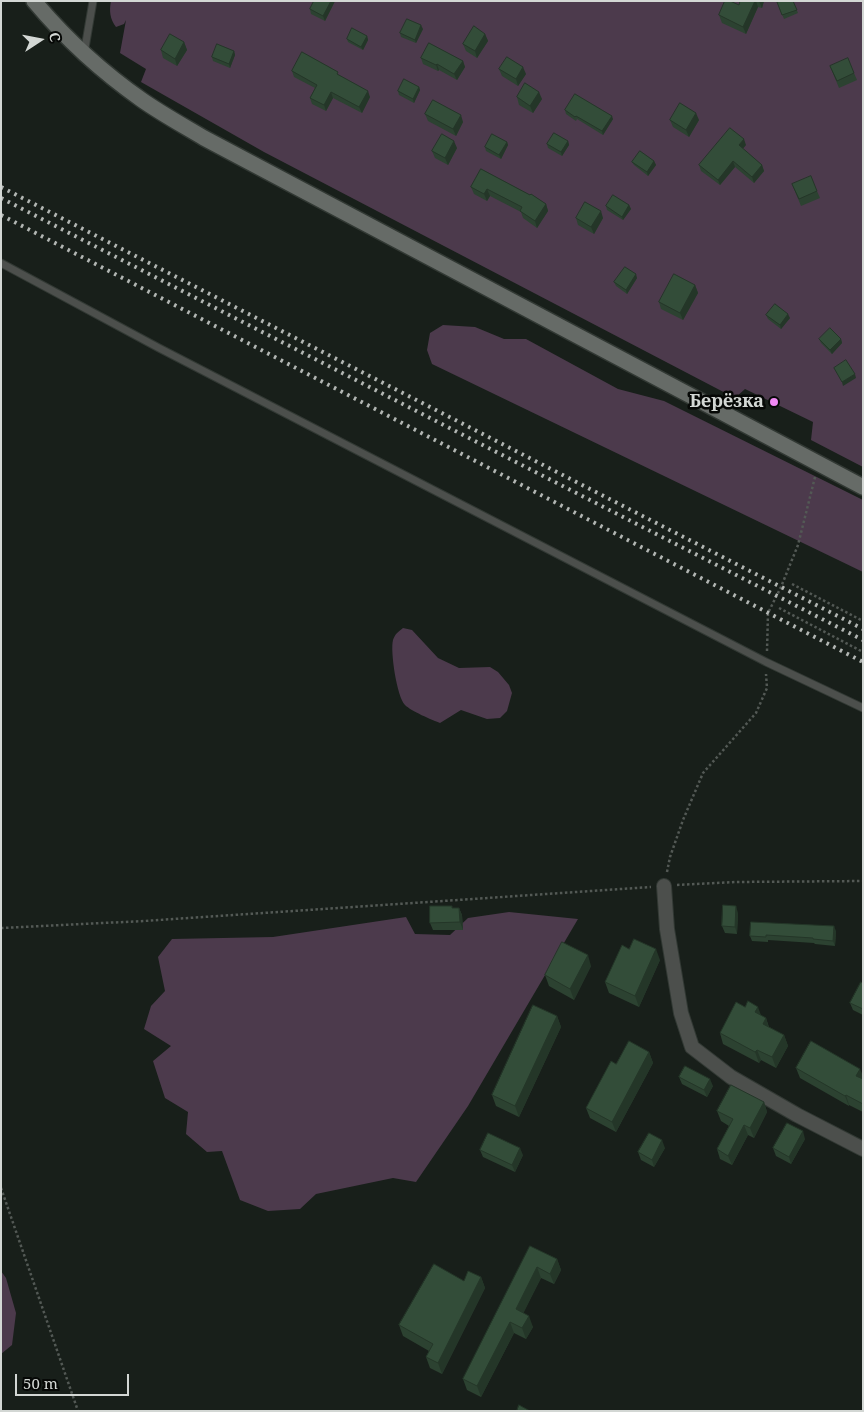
<!DOCTYPE html>
<html>
<head>
<meta charset="utf-8">
<style>
  body { margin:0 }
  #map { position:relative; width:864px; height:1412px; overflow:hidden; background:#181f1a; font-family:"Noto Serif",serif }
  canvas { display:block }
  .frame { position:absolute; inset:0; border:2px solid #d3d7d4; pointer-events:none }
  .north { position:absolute; left:15px; top:15px; width:50px; height:50px; -webkit-text-stroke:4px #060806; paint-order:stroke; rotate:79deg; font-size:14px; font-weight:700; line-height:20px; text-align:center; color:#d3d7d4 }
  .north::after { content:''; display:block; margin:auto; width:18px; height:22px; background:#d3d7d4; clip-path:polygon(50% 0,100% 100%,50% 72%,0 100%) }
  .scale { position:absolute; left:15px; top:1374px; width:114px; height:22px; box-sizing:border-box; border:2px solid #d3d7d4; border-top:0; padding-left:6px; font-size:15px; line-height:18px; white-space:nowrap; color:#d3d7d4; -webkit-text-stroke:4px #060806; paint-order:stroke }
</style>
</head>
<body>
<div id="map">
<canvas width="864" height="1412"></canvas>
<div class="frame"></div>
<div class="north">С</div>
<div class="scale">50 m</div>
</div>
<script>
const ctx = document.querySelector('canvas').getContext('2d');
ctx.lineJoin = 'round';
function fillPath(path, color) { ctx.fillStyle = color; ctx.fill(path, 'evenodd'); }
function stroke(path, color, width, dash) { ctx.strokeStyle = color; ctx.lineWidth = width; ctx.lineCap = dash ? 'butt' : 'round'; ctx.setLineDash(dash || []); ctx.stroke(path); }
function label(font, color, halo, rows, align = 'center') {
  ctx.font = font + ' "Noto Serif",serif'; ctx.lineWidth = 5; ctx.setLineDash([]); ctx.textBaseline = 'middle'; ctx.strokeStyle = halo; ctx.fillStyle = color; for (const [text, x, y, turn = 0] of rows) {
    ctx.save(); ctx.translate(x, y); ctx.rotate((+turn || 0) * Math.PI / 180); ctx.textAlign = isNaN(turn) ? turn : align; if (halo) ctx.strokeText(text, 0, 0); ctx.fillText(text, 0, 0); ctx.restore();
  }
}
fillPath(new Path2D(`
  M111 1H863V467L811 440 813 422 745 389 735 398 264 152 141 82 146 69 120 53 126 20 124 24 116 27C110 19 109 11 111 1Z
  M443 325 475 327 504 339H526L618 389 664 401 863 500V572L432 364 427 350 430 333Z
  M403 628 412 630 438 658 459 668 490 667 498 672 509 685 512 693 507 711 500 718 487 719 461 710 440 723C432 720 411 711 405 705 397 697 390 651 393 640 395 634 398 632 403 628Z
  M509 912 578 919 468 1106 416 1182 393 1178 316 1194 300 1209 268 1211 240 1200 222 1151 207 1152 186 1134 188 1112 165 1098 153 1061 171 1046 144 1029 151 1006 165 991 158 957 172 939 273 937 406 917 415 934 450 935 468 918Z
  M1 1271 6 1278 16 1313 12 1345 1 1354Z`), '#4c3a4c');
const lane = new Path2D(`
  M84 54 93 1
  M1 263 159 348 766 662 863 708`);
const street = new Path2D(`
  M664 886 667 929 681 1013 692 1047 731 1077 797 1115 863 1149`);
const secondary = new Path2D(`
  M34 1C65 38 102 72 142 100 162 114 184 126 204 138L863 487`);
stroke(lane, '#323934', 9);
stroke(street, '#323934', 16);
stroke(secondary, '#323934', 18);
stroke(new Path2D(`
  M792 584 863 621
  M779 608 863 652
  M767 651 768 613 781 587 798 545 815 477
  M667 872 670 857 683 820 703 773 756 713 767 688 766 674
  M677 885 735 882 863 881
  M1 928 144 921 651 887
  M1 1188 78 1411`), '#535955', 2.5, [2.5, 2.5]);
stroke(lane, '#4c4f4c', 7);
stroke(street, '#4c4f4c', 14);
stroke(secondary, '#666b67', 15);
stroke(new Path2D(`
  M1 187 863 629
  M1 198 863 640
  M1 215 863 662`), '#b2b6b3', 4, [2.5, 5]);
fillPath(new Path2D(`
  M314 1H335L325 21 311 14 310 9Z
  M740 1H764L762 8 758 7 746 34 722 23 719 15 739 5Z
  M793 1 798 13 784 19 777 2Z
  M423 29 416 43 401 37 400 33Z
  M485 34 488 41 477 58 466 51 463 44Z
  M367 36 368 40 363 50 348 42 347 39Z
  M184 42 187 50 177 66 163 58 161 50Z
  M234 51 235 55 230 68 213 61 212 57Z
  M421 58 463 61 465 67 457 80 439 70 438 71 423 64Z
  M830 66 854 73 857 80 839 88Z
  M499 69 526 74 518 86 502 76Z
  M292 71 339 75 370 97 362 113 333 98 326 111 312 104 310 98 315 88 294 77Z
  M419 87 420 90 414 103 399 95 398 91Z
  M517 97 542 99 533 113 519 105Z
  M565 110 613 119 603 135 577 119 576 121 566 114Z
  M425 114 463 122 456 136 428 121Z
  M670 120H699L689 137 673 127Z
  M568 141 569 145 562 156 548 148 547 144Z
  M507 142 508 145 501 159 486 151 485 147Z
  M746 145 742 149 762 165 764 171 754 183 735 167 720 185 701 171 699 165Z
  M457 148 448 165 435 158 432 151Z
  M654 161 656 165 648 176 634 165 632 162Z
  M481 169 546 204 548 211 537 228 523 218 521 212 490 196 487 201 474 194 471 187Z
  M792 184 817 191 820 198 801 206Z
  M629 205 631 209 623 220 607 210 606 206Z
  M576 218H603L594 234 578 225Z
  M637 278 627 294 616 286 614 282Z
  M695 285 698 293 683 320 661 309 659 302Z
  M766 315 790 318 781 329 768 319Z
  M819 339H841L842 343 832 354 821 343Z
  M453 908H459L462 915 463 930H433L430 923Z
  M738 913 737 934 725 933 722 926Z
  M751 922 836 931 835 946 815 944 814 943 768 940V942L752 941 750 936Z
  M629 949 660 960 639 1007 609 993 605 982Z
  M591 966 574 1000 549 986 545 975Z
  M863 984V1015L853 1010 850 1003Z
  M745 1007 766 1018 769 1027 784 1035 788 1046 776 1068 761 1060 759 1063 723 1044 720 1033Z
  M557 1016 561 1027 519 1117 496 1106 492 1095Z
  M649 1052 653 1063 616 1132 590 1118 586 1108 616 1064Z
  M796 1068 863 1076V1112L849 1105V1106L800 1078Z
  M679 1077 713 1086 707 1097 682 1084Z
  M764 1102 767 1112 754 1138 748 1135 732 1165 720 1159 717 1149 729 1126 721 1121 717 1111Z
  M805 1139 791 1164 776 1156 773 1148Z
  M665 1148 654 1167 641 1160 638 1152Z
  M480 1150 523 1155 515 1172 483 1157Z
  M530 1246 557 1259 561 1270 554 1284 541 1278 523 1313 533 1327 526 1339 514 1333 481 1397 467 1390 463 1379Z
  M481 1277 485 1288 442 1374 430 1368 426 1357 429 1351 403 1336 399 1325Z`), '#2c4231');
fillPath(new Path2D(`
  M331 1H335L325 21 323 16Z
  M755 1H756L758 7 746 34 743 27Z
  M759 1H764L762 8Z
  M421 25 423 29 416 43 415 40Z
  M485 34 488 41 477 58 475 51Z
  M367 36 368 40 363 50 361 47Z
  M184 42 187 50 177 66 175 59Z
  M234 51 235 55 230 68 229 64Z
  M463 61 465 67 457 80 454 74Z
  M437 64 439 70 438 71 436 65Z
  M523 67 526 74 518 86 516 79Z
  M419 87 420 90 414 103 413 99Z
  M368 91 370 97 362 113 359 107Z
  M331 92 333 98 326 111 324 105Z
  M539 92 542 99 533 113 530 106Z
  M696 113 699 120 689 137 686 130Z
  M461 115 463 122 456 136 453 129Z
  M612 116 613 119 603 135 602 131Z
  M744 139 746 145 741 151 739 145Z
  M454 141 457 148 448 165 445 158Z
  M568 141 569 145 562 156 561 152Z
  M507 142 508 145 501 159 499 155Z
  M654 161 656 165 648 176 647 172Z
  M733 161 735 167 720 185 718 180Z
  M762 165 764 171 754 183 752 177Z
  M487 189 490 196 487 201 484 194Z
  M546 204 548 211 537 228 535 221Z
  M629 205 631 209 623 220 622 217Z
  M601 211 603 218 594 234 591 227Z
  M636 274 637 278 627 294 626 290Z
  M695 285 698 293 683 320 680 313Z
  M788 314 790 318 781 329 780 325Z
  M841 339 842 343 832 354 830 350Z
  M855 374 856 378 843 386 842 382Z
  M736 906 738 913 737 934 735 927Z
  M459 908 462 915 463 930 460 922Z
  M834 926 836 931 835 946 833 941Z
  M656 949 660 960 639 1007 635 996Z
  M588 955 591 966 574 1000 570 989Z
  M758 1007 762 1018 755 1012Z
  M557 1016 561 1027 519 1117 515 1106Z
  M766 1018 769 1029 763 1024Z
  M784 1035 788 1046 776 1068 772 1057Z
  M757 1050 761 1060 759 1063 755 1052Z
  M649 1052 653 1063 616 1132 612 1122Z
  M860 1069 863 1076V1081L856 1076Z
  M710 1079 713 1086 707 1097 704 1090Z
  M846 1095 849 1105V1106L845 1096Z
  M764 1102 767 1112 754 1138 750 1128Z
  M744 1125 748 1135 732 1165 728 1156Z
  M803 1131 805 1139 791 1164 789 1157Z
  M662 1140 665 1148 654 1167 652 1160Z
  M520 1148 523 1155 515 1172 512 1165Z
  M557 1259 561 1270 554 1284 550 1274Z
  M537 1267 541 1278 520 1320 516 1309Z
  M481 1277 485 1288 442 1374 438 1363Z
  M529 1316 533 1327 526 1339 522 1328Z
  M510 1322 514 1333 481 1397 477 1386Z`), '#243628');
const building = new Path2D(`
  M314 1H331L323 16 310 9Z
  M725 1H730L739 5 740 1H755L743 27 719 15Z
  M793 1 797 10 782 15 777 2Z
  M407 19 421 25 415 40 400 33Z
  M474 26 485 34 475 51 463 44Z
  M352 28 367 36 361 47 347 39Z
  M170 34 184 42 175 59 161 50Z
  M429 43 463 61 454 74 437 64 436 65 421 58Z
  M217 44 234 51 229 64 212 57Z
  M302 52 338 72 337 74 368 91 359 107 331 92 324 105 310 98 317 85 292 71Z
  M507 57 523 67 516 79 499 69Z
  M848 58 854 73 837 81 830 66Z
  M404 79 419 87 413 99 398 91Z
  M525 83 539 92 530 106 517 97Z
  M575 94 612 116 602 131 576 116 575 117 565 110Z
  M433 100 461 115 453 129 425 114Z
  M680 103 696 113 686 130 670 120Z
  M730 128 744 139 739 145 762 165 752 177 733 161 718 180 699 165Z
  M554 133 568 141 561 152 547 144Z
  M442 134 454 141 445 158 432 151Z
  M492 134 507 142 499 155 485 147Z
  M640 151 654 161 647 172 632 162Z
  M481 169 530 195 531 194 546 204 535 221 520 211 522 207 487 189 484 194 471 187Z
  M811 176 817 191 799 199 792 184Z
  M613 195 629 205 622 217 606 206Z
  M585 202 601 211 591 227 576 218Z
  M625 267 636 274 626 290 614 282Z
  M674 274 695 285 680 313 659 302Z
  M775 304 788 314 780 325 766 315Z
  M830 328 841 339 830 350 819 339Z
  M846 360 855 374 842 382 834 368Z
  M723 905 736 906 735 927 722 926Z
  M430 906H452V908H459L460 922 430 923Z
  M751 922 834 926 833 941 813 939V938L766 935V937L750 936Z
  M634 939 656 949 635 996 605 982 622 945 629 949Z
  M562 942 588 955 570 989 545 975Z
  M861 982 863 984V1009L850 1003Z
  M748 1001 758 1007 755 1012 766 1018 763 1024 784 1035 772 1057 757 1050 755 1052 720 1033 736 1002 745 1007Z
  M533 1005 557 1016 515 1106 492 1095Z
  M629 1041 649 1052 612 1122 586 1108 611 1061 616 1064Z
  M811 1041 860 1069 856 1076 863 1079V1104L846 1095 845 1096 796 1068Z
  M685 1066 710 1079 704 1090 679 1077Z
  M731 1085 764 1102 750 1128 744 1125 728 1156 717 1149 733 1119 717 1111Z
  M787 1123 803 1131 789 1157 773 1148Z
  M488 1133 520 1148 512 1165 480 1150Z
  M649 1133 662 1140 652 1160 638 1152Z
  M530 1246 557 1259 550 1274 537 1267 516 1309 529 1316 522 1328 510 1322 477 1386 463 1379Z
  M434 1264 464 1281 468 1271 481 1277 438 1363 426 1357 433 1344 399 1325Z
  M519 1405 530 1411H517Z`);
fillPath(building, '#334d39');
stroke(building, '#243628', 1);
for (const [x, y, r, color] of [
  [774,402,5,"#f18af4"]
]) { const dot = new Path2D(); dot.arc(x, y, r, 0, 2 * Math.PI); ctx.fillStyle = color; ctx.fill(dot); stroke(dot, '#060806', 2); }
label('bold 18px', '#d3d7d4', '#060806', [
  ["Берёзка",764,402]
], 'right');
</script>
</body>
</html>
